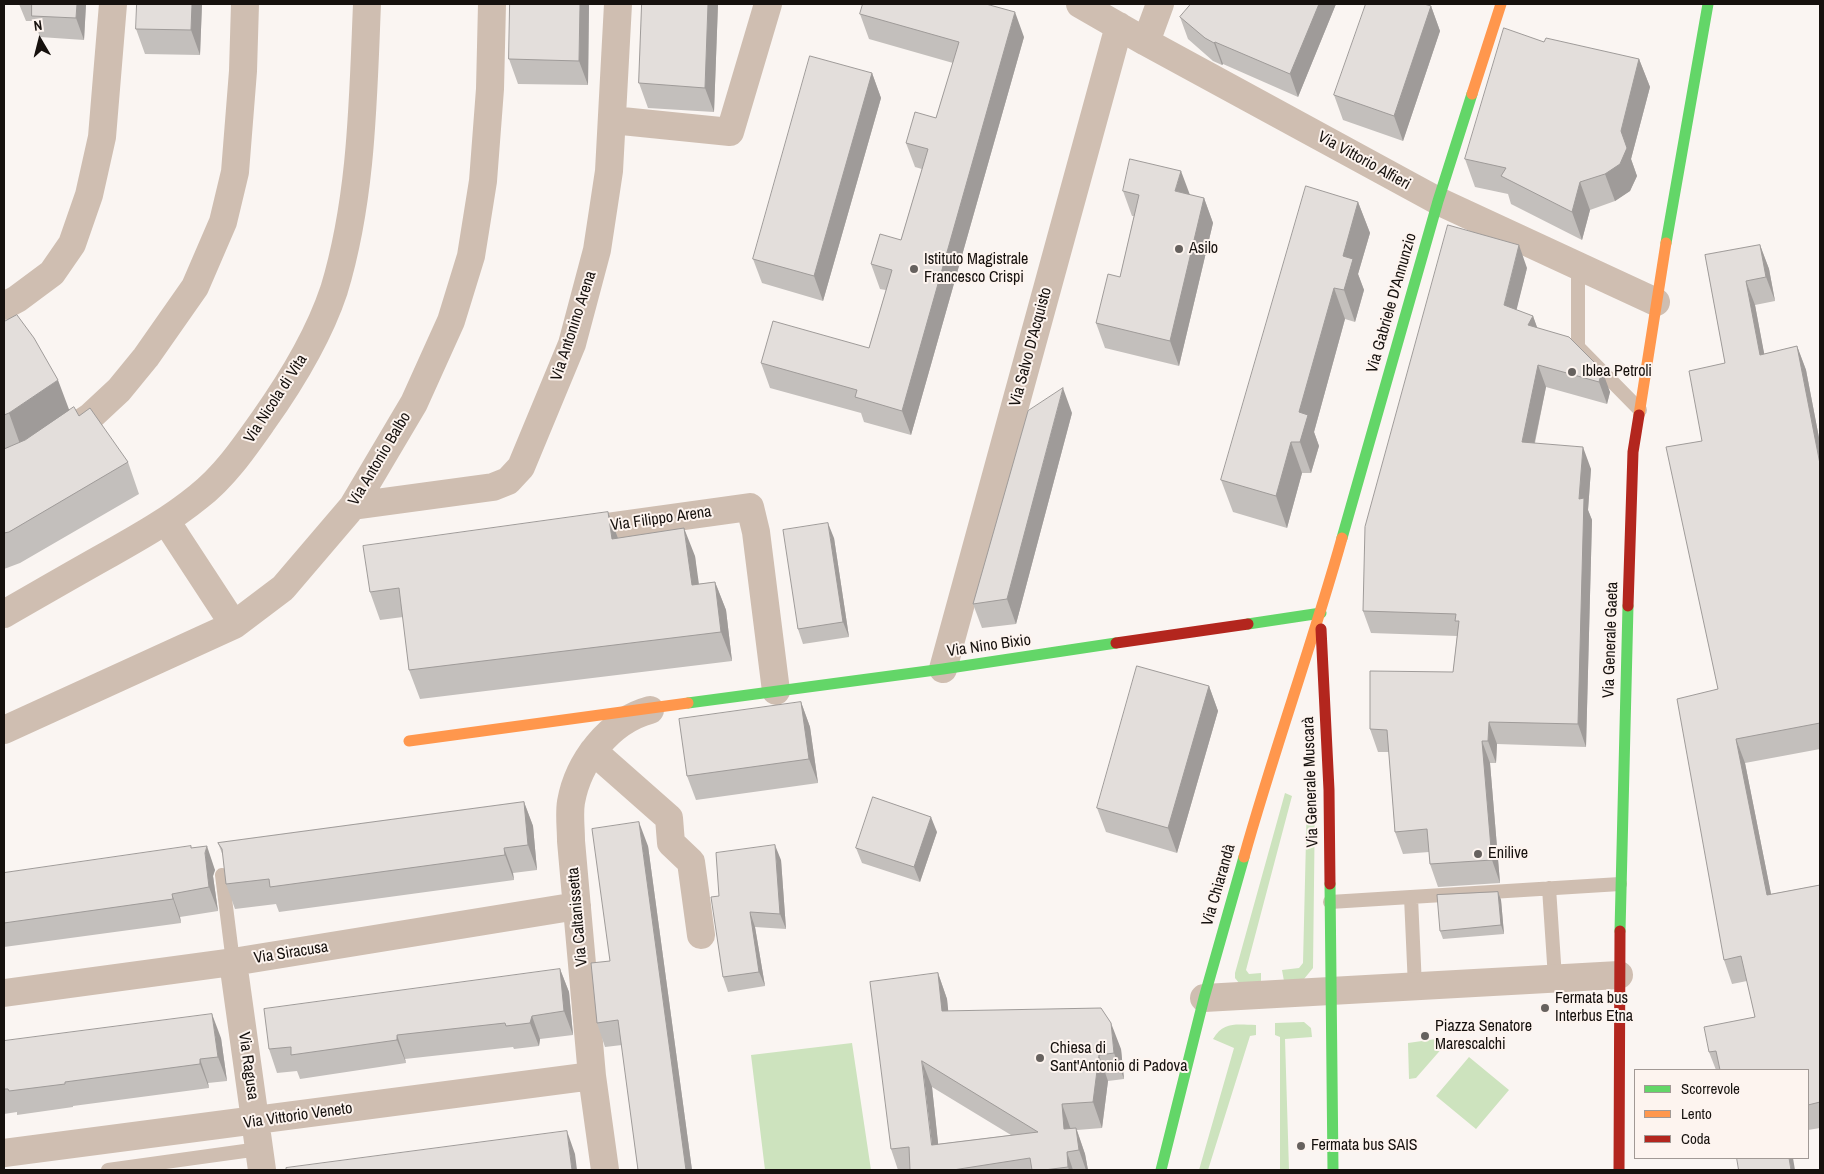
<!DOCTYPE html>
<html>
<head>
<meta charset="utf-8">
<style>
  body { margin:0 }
  #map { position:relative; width:1824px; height:1174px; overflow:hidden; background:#faf5f2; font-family:"Archivo Narrow",sans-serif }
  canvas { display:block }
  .frame { position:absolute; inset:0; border:5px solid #16110e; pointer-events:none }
  .legend { position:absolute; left:1634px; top:1069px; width:175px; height:90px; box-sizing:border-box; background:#fdf4ef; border:1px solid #a19995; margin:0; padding:6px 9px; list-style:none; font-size:15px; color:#16110e }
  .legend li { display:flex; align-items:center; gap:10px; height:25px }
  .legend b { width:25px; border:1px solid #a19995 }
  .north { position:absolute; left:15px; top:15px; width:50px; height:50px; -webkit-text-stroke:4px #fdf4ef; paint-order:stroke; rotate:352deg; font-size:14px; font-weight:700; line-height:20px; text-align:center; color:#16110e }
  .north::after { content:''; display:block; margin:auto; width:18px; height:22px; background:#16110e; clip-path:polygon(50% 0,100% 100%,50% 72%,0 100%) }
</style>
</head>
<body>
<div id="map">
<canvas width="1824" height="1174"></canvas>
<div class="frame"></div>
<ul class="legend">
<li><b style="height:6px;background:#63d668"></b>Scorrevole</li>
<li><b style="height:6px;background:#ff974d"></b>Lento</li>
<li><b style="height:6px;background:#b3261e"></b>Coda</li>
</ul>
<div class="north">N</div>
</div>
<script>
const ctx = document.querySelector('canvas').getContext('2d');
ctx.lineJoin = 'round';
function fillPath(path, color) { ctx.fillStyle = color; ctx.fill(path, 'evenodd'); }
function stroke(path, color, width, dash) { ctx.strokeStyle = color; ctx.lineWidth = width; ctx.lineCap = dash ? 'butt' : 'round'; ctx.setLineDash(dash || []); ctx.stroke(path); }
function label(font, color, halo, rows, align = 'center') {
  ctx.font = font + ' "Archivo Narrow",sans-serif'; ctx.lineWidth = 4; ctx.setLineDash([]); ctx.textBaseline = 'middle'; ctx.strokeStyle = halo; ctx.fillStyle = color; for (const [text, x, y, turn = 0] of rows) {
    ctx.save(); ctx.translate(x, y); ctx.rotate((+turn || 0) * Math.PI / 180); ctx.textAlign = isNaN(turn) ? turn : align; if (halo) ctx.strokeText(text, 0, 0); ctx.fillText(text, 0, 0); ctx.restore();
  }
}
fillPath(new Path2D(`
  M1285 793 1292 796 1246 970 1249 974 1261 973V983H1239L1235 978V973Z
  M1307 798 1315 800 1313 968 1304 979 1284 981 1282 970 1299 968 1303 963Z
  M1304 1022 1311 1028 1312 1037 1285 1039 1289 1170H1280V1037L1275 1035V1023Z
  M1256 1025V1035L1250 1036 1208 1170H1199L1234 1048 1213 1039C1224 1021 1237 1025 1256 1025Z
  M1443 1038 1444 1046 1416 1078 1409 1079 1408 1043Z
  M852 1043 871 1170H765L751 1055Z
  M1469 1057 1509 1090 1476 1129 1436 1096Z`), '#cde3be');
stroke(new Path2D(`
  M1578 266V347L1640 410
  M222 875 233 962
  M1549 888 1555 978
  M1411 897 1415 987
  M1330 902 1620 884
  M108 1170 259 1149`), '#cfbeb1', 14);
stroke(new Path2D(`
  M1080 4 1146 42 1438 201 1656 302
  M1146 42 1160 4
  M612 120 730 132 768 4
  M4 306 17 299 52 273 72 244 89 195 102 137 113 4
  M4 469 28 458 90 417 119 390 146 357 195 287 223 222 235 172 243 71 245 4
  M353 506 493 487 508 481 521 467 572 344 597 250 609 171 618 4
  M166 521 234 625
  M577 531 750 507 756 532 776 691
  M4 614C39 594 75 573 111 553 141 536 171 519 198 497 224 477 244 448 263 421 290 383 319 335 334 290 362 198 363 99 367 4
  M943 669 1119 26
  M4 730 234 625 283 588 353 506 414 403 451 321 471 256 483 181 490 89 492 4
  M593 751 669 818 671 843 691 862 701 935
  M233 962 262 1170
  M4 993 233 962 577 906
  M1204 998 1619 975
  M4 1153 592 1076
  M605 1170 592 1076 571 841C571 828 569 814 571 802 578 762 609 721 650 710`), '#cfbeb1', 28);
stroke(new Path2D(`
  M1666 243 1708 4
  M1342 538 1438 201 1472 94
  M1248 624 1321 613
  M688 703 943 669 1116 643
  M1330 884 1333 1170
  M1620 931 1628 606
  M1161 1170 1204 998 1244 857`), '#63d668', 11);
stroke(new Path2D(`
  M1472 94 1501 4
  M1639 415 1666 243
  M409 741 688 703
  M1244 857C1274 750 1312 645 1342 538`), '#ff974d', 11);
stroke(new Path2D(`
  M1628 606 1633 452 1639 415
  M1321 629 1329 790 1330 884
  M1116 643 1248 624
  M1619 1170 1620 931`), '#b3261e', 11);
fillPath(new Path2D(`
  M19 4H86L84 40 40 37 34 21H26Z
  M202 4 200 55 145 54 136 29Z
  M589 4 588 85 518 84 509 59Z
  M642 4H718L714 112 648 108 639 83Z
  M1191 4H1336L1298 97 1223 64 1222 65 1213 61 1188 39 1180 17Z
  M1431 6 1440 31 1403 141 1343 120 1334 95Z
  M860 14 1024 37 911 435 864 422 861 413 770 388 761 363 869 348 886 290 880 289 871 264 901 240 922 169 915 167 906 143 936 118 953 63 869 39Z
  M1544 42 1639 59 1650 87 1631 159 1637 176 1630 191 1615 201 1590 210 1582 240 1511 204 1508 194 1475 187 1465 159Z
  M872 73 881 98 823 301 762 283 753 259Z
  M1123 191 1189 195 1204 198 1213 223 1179 366 1105 348 1096 323 1120 277 1134 216H1132Z
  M1358 202 1370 233 1358 274 1364 290 1355 322 1345 319 1314 432 1319 446 1311 473H1302L1287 528 1233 512 1221 480Z
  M1760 245 1769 269 1775 301 1755 305 1764 354 1797 346 1806 370 1820 443V749L1745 763 1771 894 1820 885V1128L1808 1130V1070H1716L1709 1052 1755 1017 1747 981 1732 984 1724 960 1718 689 1702 441 1725 363 1705 255Z
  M1527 268 1516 310 1533 316 1537 328 1569 337 1610 392 1607 404 1546 387 1535 443 1591 469 1588 510 1592 520 1586 747 1497 744 1496 763H1490L1500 883 1438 887 1430 864 1429 852 1403 854 1395 832 1389 752H1378L1370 729 1453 672 1457 636 1371 633 1363 611Z
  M4 322 69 410 79 416 128 462 139 494 20 563 4 569Z
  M1072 413 1016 624 982 628 973 604Z
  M608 512 618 538 695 556 698 584 715 582 726 610 732 661 420 699 409 670 403 617 380 620 370 592Z
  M834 538 849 637 803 644 798 629Z
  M1209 686 1218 711 1177 853 1106 832 1097 808Z
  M801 702 810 727 818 783 696 800 687 776Z
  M524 802 533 826 537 870 513 873 514 880 279 912 276 904 235 909 226 884 223 856 218 843Z
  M937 832 920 882 862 863 856 848Z
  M648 846 692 1170H638L622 1045 605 1047 597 1023 610 961Z
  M192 848 215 870 213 876 218 911 180 917 181 923 4 947V873Z
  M781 860 786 929 755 927 765 986 728 992 723 977 719 896Z
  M1498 892 1501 900 1504 934 1443 939 1440 931Z
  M560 969 569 992 573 1035 540 1039 539 1046 514 1049 513 1047 405 1059 406 1063 300 1079 297 1071 277 1073 269 1049Z
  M938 973 947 999 948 1011 1121 1049 1124 1079 1108 1081 1102 1128 1077 1130 1085 1154 1088 1170H898L891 1149ZM932 1087 1011 1135 938 1144Z
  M221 1038 227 1081 208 1083 209 1088 73 1106V1107L17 1115V1112L4 1114V1041Z`), '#c3bfbc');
fillPath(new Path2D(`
  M77 4H86L84 40 76 18Z
  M192 4H202L200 55 191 30Z
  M580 4H589L588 85 579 61Z
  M708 4H718L714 112 705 88Z
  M1319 4H1336L1298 97 1290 74Z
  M1431 6 1440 31 1403 141 1394 116Z
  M1015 12 1024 37 911 435 902 411Z
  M1215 42 1223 64 1222 65 1214 43Z
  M1639 59 1650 87 1631 159 1637 176 1630 191 1615 201 1605 174 1621 131Z
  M872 73 881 98 823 301 814 276Z
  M1181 171 1190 195 1175 191Z
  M1580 182 1590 210 1582 240 1572 212Z
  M1204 198 1213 223 1179 366 1170 341Z
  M1358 202 1370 233 1358 274 1364 290 1355 322 1344 290 1343 256Z
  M1519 245 1527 268 1512 328 1504 305Z
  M1760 245 1769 269 1775 301 1766 277Z
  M1746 281 1755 305 1769 379 1760 355Z
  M1334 288 1345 319 1314 432 1319 446 1311 473 1300 442 1299 412Z
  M1533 316 1541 338 1528 325Z
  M1797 346 1806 370 1820 443V464Z
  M1538 365 1546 387 1530 464 1522 442Z
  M1602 370 1610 392 1607 404 1599 382Z
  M58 380 70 412 20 444 9 413Z
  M1063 388 1072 413 1016 624 1007 599Z
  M1291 442 1302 473 1287 528 1276 496Z
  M1583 447 1591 469 1588 510 1592 520 1586 747 1578 724 1579 499Z
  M608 512 619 541 612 539Z
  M828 523 834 538 849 637 843 622Z
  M684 528 695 556 703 613 692 585Z
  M715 582 726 610 732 661 721 632Z
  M1209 686 1218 711 1177 853 1168 828Z
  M801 702 810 727 818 783 809 759Z
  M1489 722 1497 744 1496 763 1488 741Z
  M1736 739 1745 763 1776 919 1767 895Z
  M1482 741 1490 763 1500 883 1492 860Z
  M524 802 533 826 537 870 528 845Z
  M931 817 937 832 920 882 914 867Z
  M639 822 648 846 692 1170H686Z
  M775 845 781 860 786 929 780 914Z
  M207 846 215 870 213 876 218 911 209 887 205 853Z
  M504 848 513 873 514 880 505 855Z
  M1498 892 1501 900 1504 934 1501 925Z
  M172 894 180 917 181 923 173 899Z
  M750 912 755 927 765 986 759 972Z
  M560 969 569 992 573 1035 564 1011Z
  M938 973 947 999 951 1037 942 1011Z
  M212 1014 221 1038 227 1081 218 1057Z
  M532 1016 540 1039 539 1046 530 1023Z
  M1111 1023 1121 1049 1124 1079 1114 1053Z
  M397 1035 405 1059 406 1063 397 1040Z
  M1099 1055 1108 1081 1102 1128 1093 1102Z
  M200 1059 208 1083 209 1088 200 1064Z
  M922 1061 932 1087 941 1170 932 1145Z
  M1062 1104 1071 1130 1064 1129Z
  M1076 1128 1085 1154 1088 1170H1086L1079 1150Z
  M567 1131 575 1154 577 1170H572Z
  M1067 1152 1073 1170H1069L1068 1167Z
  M1789 1158H1793L1795 1170H1791Z`), '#9f9b99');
const building = new Path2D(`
  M32 4H77L76 18 32 16Z
  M137 4H192L191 30 136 29Z
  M510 4H580L579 61 509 59Z
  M642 4H708L705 88 639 83Z
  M863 4H986L1015 12 902 411 855 397 857 390 761 363 773 321 869 348 892 270 871 264 880 234 901 240 928 149 906 143 915 112 936 118 959 42 860 14Z
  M1191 4H1319L1290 74 1215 42 1214 43 1205 38 1180 17Z
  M1366 4H1424L1431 6 1394 116 1334 95Z
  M1504 28 1544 42 1546 38 1639 59 1621 131 1627 148 1620 164 1605 174 1580 182 1572 212 1501 176 1506 168 1465 159Z
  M810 56 872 73 814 276 753 259Z
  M1130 159 1181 171 1175 191 1204 198 1170 341 1096 323 1108 274 1120 277 1139 195 1123 191Z
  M1306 186 1358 202 1343 256 1353 259 1344 290 1334 288 1299 412 1308 415 1300 442H1291L1276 496 1221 480Z
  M1448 225 1519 245 1504 305 1533 316 1528 325 1569 337 1602 370 1599 382 1538 365 1522 442 1583 447 1579 499 1584 498 1578 724 1489 722 1488 741H1482L1492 860 1430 864 1427 829 1395 832 1387 730 1370 729V671L1453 672 1459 621H1455L1456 614 1363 611 1365 527Z
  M1760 245 1766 277 1746 281 1760 355 1797 346 1820 464V723L1736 739 1767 895 1820 885V1102L1808 1105V1070H1720L1716 1051 1709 1052 1704 1027 1755 1017 1741 956 1724 960 1677 699 1718 689 1666 447 1702 441 1689 371 1725 363 1705 255Z
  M17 315 34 338 58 380 9 413 4 415V322Z
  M1063 388 1007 599 973 604 1028 411Z
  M74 407 79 416 90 408 128 462 9 532 4 533V449L25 440Z
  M608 512 612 539 684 528 692 585 715 582 721 632 409 670 399 588 370 592 363 546Z
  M828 523 843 622 798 629 783 530Z
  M1137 666 1209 686 1168 828 1097 808Z
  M801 702 809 759 687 776 679 719Z
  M873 797 931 817 914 867 856 848Z
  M524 802 528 845 504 848 505 855 270 887 269 879 226 884 222 849 218 843Z
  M639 822 686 1170H638L618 1020 597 1023 591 963 610 961 592 829Z
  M775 845 780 914 750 912 759 972 723 977 711 897 719 896 716 853Z
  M191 846V848L207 846 205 853 209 887 172 894 173 899 4 923V873Z
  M1498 892 1501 925 1440 931 1437 895Z
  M560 969 564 1011 532 1016 530 1023 506 1026 505 1023 397 1035V1040L291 1055V1047L269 1049 264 1009Z
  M938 973 942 1011 1101 1008 1111 1023 1114 1053 1099 1055 1093 1102 1062 1104 1064 1129 1076 1128 1079 1150 1067 1152 1068 1167 1044 1170H1032L1030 1158 953 1170H910L909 1147 891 1149 870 982ZM922 1061 1038 1132 932 1145Z
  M212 1014 218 1057 200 1059V1064L65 1082V1084L9 1091 8 1089H4V1041Z
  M567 1131 572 1170H286V1168Z
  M1737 1158H1789L1791 1170H1739Z`);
fillPath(building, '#e3dedb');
stroke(building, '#9f9b99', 1);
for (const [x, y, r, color] of [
  [1179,249,5,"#66615e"],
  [914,269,5,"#66615e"],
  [1572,372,5,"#66615e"],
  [1478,854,5,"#66615e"],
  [1545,1008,5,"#66615e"],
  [1425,1036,5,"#66615e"],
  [1040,1058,5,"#66615e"],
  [1301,1146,5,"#66615e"]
]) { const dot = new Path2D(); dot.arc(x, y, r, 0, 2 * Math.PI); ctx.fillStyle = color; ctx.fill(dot); stroke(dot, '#fdf4ef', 2); }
label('16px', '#16110e', '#fdf4ef', [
  ["Via Vittorio Alfieri",1364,161,29],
  ["Via Gabriele D'Annunzio",1392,303,-74],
  ["Via Antonino Arena",574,326,-72],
  ["Via Salvo D'Acquisto",1031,347,-75],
  ["Via Nicola di Vita",276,399,-57],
  ["Via Antonio Balbo",380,459,-59],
  ["Via Filippo Arena",661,519,-8],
  ["Via Generale Gaeta",1611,640,-88],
  ["Via Nino Bixio",989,646,-8],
  ["Via Generale Muscarà",1311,782,-92],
  ["Via Chiarandà",1219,885,-74],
  ["Via Caltanissetta",578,917,-95],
  ["Via Siracusa",291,953,-9],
  ["Via Ragusa",248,1066,82],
  ["Via Vittorio Veneto",298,1116,-8]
]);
label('16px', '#16110e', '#fdf4ef', [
  ["Asilo",1189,249],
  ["Istituto Magistrale",924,260],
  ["Francesco Crispi",924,278],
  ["Iblea Petroli",1582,372],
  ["Enilive",1488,854],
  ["Fermata bus",1555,999],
  ["Interbus Etna",1555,1017],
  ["Piazza Senatore",1435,1027],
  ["Marescalchi",1435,1045],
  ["Chiesa di",1050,1049],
  ["Sant'Antonio di Padova",1050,1067],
  ["Fermata bus SAIS",1311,1146]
], 'left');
</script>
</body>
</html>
